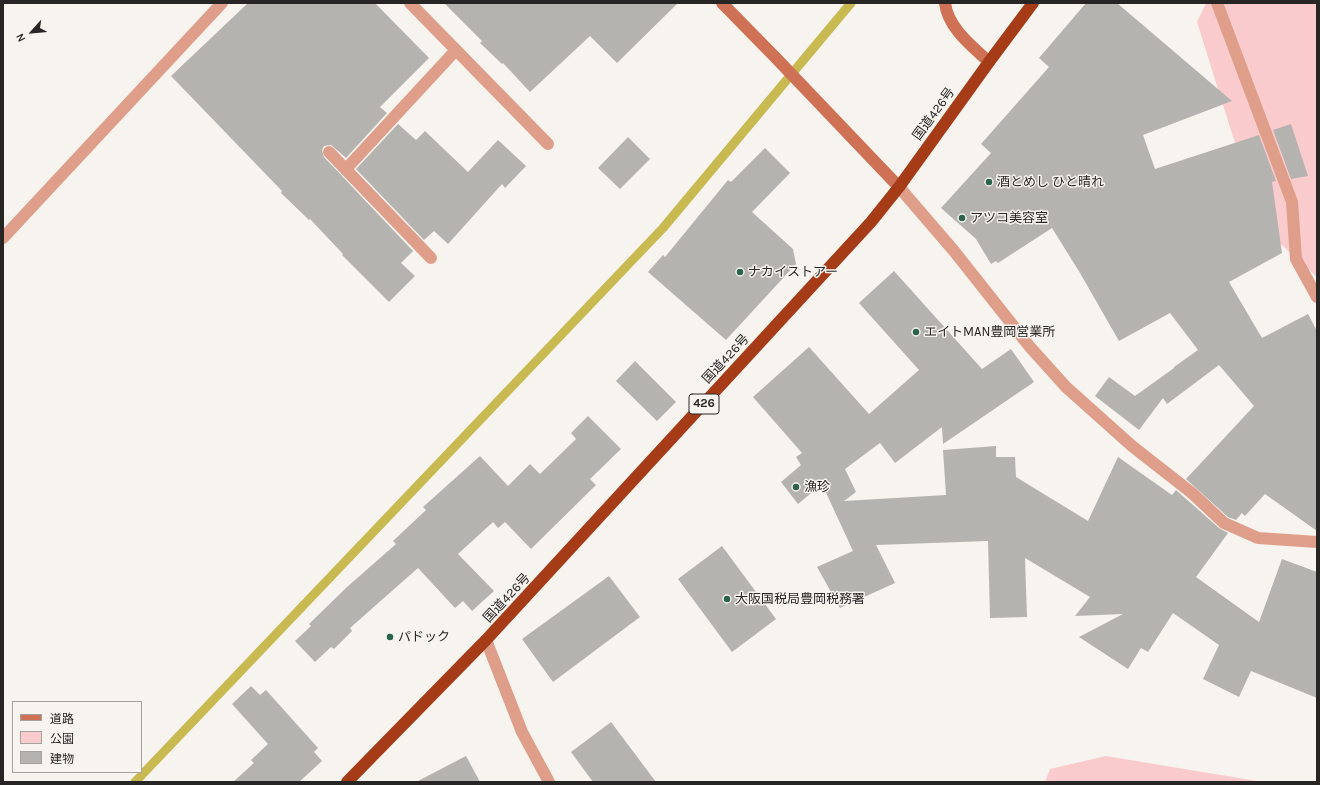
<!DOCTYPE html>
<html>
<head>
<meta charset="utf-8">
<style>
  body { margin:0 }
  #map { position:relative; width:1320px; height:785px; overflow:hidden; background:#f7f3ef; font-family:Karla,"Noto Sans JP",sans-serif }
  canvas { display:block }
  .frame { position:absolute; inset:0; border:4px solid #272624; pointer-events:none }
  .legend { position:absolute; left:12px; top:701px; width:130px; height:72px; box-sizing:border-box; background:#f7f3ef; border:1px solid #a4a19e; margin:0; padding:5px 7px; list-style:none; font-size:12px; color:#272624 }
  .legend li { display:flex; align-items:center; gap:8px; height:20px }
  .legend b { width:20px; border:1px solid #a4a19e }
  .north { position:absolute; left:12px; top:12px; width:40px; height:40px; -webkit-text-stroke:3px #f7f3ef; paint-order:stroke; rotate:243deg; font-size:11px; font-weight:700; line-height:16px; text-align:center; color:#272624 }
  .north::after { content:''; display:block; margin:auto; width:14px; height:18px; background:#272624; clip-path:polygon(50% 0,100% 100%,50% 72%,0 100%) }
</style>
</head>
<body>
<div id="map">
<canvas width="1320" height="785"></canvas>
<div class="frame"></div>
<ul class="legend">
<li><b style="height:5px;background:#cf7155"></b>道路</li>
<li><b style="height:11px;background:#facbcc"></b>公園</li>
<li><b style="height:11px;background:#b5b3af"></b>建物</li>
</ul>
<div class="north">N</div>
</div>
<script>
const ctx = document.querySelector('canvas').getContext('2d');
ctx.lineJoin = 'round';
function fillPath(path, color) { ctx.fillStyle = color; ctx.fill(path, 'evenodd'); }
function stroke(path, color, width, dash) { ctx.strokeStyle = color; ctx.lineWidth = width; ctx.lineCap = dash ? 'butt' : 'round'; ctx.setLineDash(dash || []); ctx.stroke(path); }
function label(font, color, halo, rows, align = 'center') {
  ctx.font = font + ' Karla,"Noto Sans JP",sans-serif'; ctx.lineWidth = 3; ctx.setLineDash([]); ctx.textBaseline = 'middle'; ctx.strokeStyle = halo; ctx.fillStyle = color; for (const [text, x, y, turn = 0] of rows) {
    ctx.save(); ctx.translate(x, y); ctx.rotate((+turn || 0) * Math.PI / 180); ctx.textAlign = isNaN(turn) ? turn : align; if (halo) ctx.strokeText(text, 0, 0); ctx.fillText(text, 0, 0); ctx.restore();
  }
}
fillPath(new Path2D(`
  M1206 3H1317V277L1261 226 1197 22Z
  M1106 756 1263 782H1045L1050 769Z`), '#facbcc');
stroke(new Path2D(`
  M135 782 663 228 851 3`), '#c8b951', 9);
fillPath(new Path2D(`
  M248 3H375L429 58 380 107 387 113 346 158 331 145 324 146 322 150 324 157 413 251 401 263 415 276 389 302 342 255 343 254 310 219 309 220 281 193 282 191 171 76Z
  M444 3H678L617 63 590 36 530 92 503 63 502 64 480 43 482 41Z
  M1086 3H1117L1232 101 1143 135 1155 169 1259 135 1276 181 1272 182 1282 253 1229 282 1262 338 1308 314 1317 331V531L1265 494 1245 516 1242 513 1236 520 1228 517 1186 479 1254 406 1219 365 1167 404 1163 398 1139 430 1095 396 1109 377 1135 396 1174 368V367L1198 350 1170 313 1119 341 1080 273 1052 228 998 263 996 261 991 264 976 239 941 208 991 153 981 144 1049 67 1039 58Z
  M398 124 416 140 425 131 468 172 498 140 526 166 505 188 502 184 448 244 434 231 424 240 356 169Z
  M1291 124 1308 176 1291 179 1273 130Z
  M628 137 650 159 620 189 598 168Z
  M765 148 790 173 752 212 793 249 796 264 726 340 648 272 663 255 665 257 728 180 731 182Z
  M894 271 982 369 1011 349 1034 382 943 444 942 427 895 463 880 443 845 469 856 492 844 501 946 495 943 450 996 446V457H1015L1016 477 1088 521 1118 457 1172 495 1176 490 1219 528 1228 533 1196 577 1259 622 1282 559 1317 572V698L1251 671 1239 697 1203 679 1219 645 1173 613 1148 652 1141 648 1128 669 1079 637 1123 614 1075 616 1090 597 1025 558 1027 617 990 618 988 541 876 545 895 583 840 608 817 567 853 551 822 484 798 504 781 482 801 465 796 457 802 453 753 397 809 347 869 414 919 370 859 303Z
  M635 361 676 402 657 421 616 381Z
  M588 416 621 449 590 479 596 485 531 549 505 522 498 528 493 522 458 554 494 591 472 611 463 601 455 608 418 568 350 628 352 631 334 649 331 647 315 662 295 641 311 626 309 624 347 587 396 544 393 541 426 510 423 507 480 456 508 486 530 464 540 474 576 439 571 433Z
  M722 546 776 619 732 652 678 579Z
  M609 576 640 617 553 682 522 639Z
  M251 686 260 695 266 690 318 748 314 752 322 761 299 782H233L254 763 251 760 268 744 232 704Z
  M611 722 656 782H593L571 752Z
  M466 756 480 782H416Z`), '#b5b3af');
stroke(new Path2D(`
  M410 3 548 144
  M1217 3 1292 202 1296 259 1317 297
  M329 152 431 258
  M346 169 456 50
  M899 187 954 251 1030 347 1066 387 1132 446 1192 493 1224 523 1258 538 1317 542
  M3 238 222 3
  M486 640 522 732 549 782`), '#df9e8a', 12);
stroke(new Path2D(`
  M722 3 775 57 899 187
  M945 3C948 28 972 46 989 62`), '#cf7155', 12);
stroke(new Path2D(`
  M347 782 486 640 871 222 899 187 989 62 1033 3`), '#a63b18', 12);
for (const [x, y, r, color] of [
  [989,182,4,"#2a634c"],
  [962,218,4,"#2a634c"],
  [740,272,4,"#2a634c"],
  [916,332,4,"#2a634c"],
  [796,487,4,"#2a634c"],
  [727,599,4,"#2a634c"],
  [390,637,4,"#2a634c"]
]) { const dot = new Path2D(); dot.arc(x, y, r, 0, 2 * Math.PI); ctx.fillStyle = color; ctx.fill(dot); stroke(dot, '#f7f3ef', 1.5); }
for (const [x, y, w] of [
  [704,404,30]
]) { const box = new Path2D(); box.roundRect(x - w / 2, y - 10, w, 20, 3); ctx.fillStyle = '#f7f3ef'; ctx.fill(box); stroke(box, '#272624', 1); }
label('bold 12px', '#272624', null, [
  ["426",704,404]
]);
label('13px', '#272624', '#f7f3ef', [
  ["国道426号",934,114,-54],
  ["国道426号",726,359,-47],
  ["国道426号",507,598,-47]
]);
label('13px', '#272624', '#f7f3ef', [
  ["酒とめし ひと晴れ",997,182],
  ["アツコ美容室",970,218],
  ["ナカイストアー",748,272],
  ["エイトMAN豊岡営業所",924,332],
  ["漁珍",804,487],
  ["大阪国税局豊岡税務署",735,599],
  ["パドック",398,637]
], 'left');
</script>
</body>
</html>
